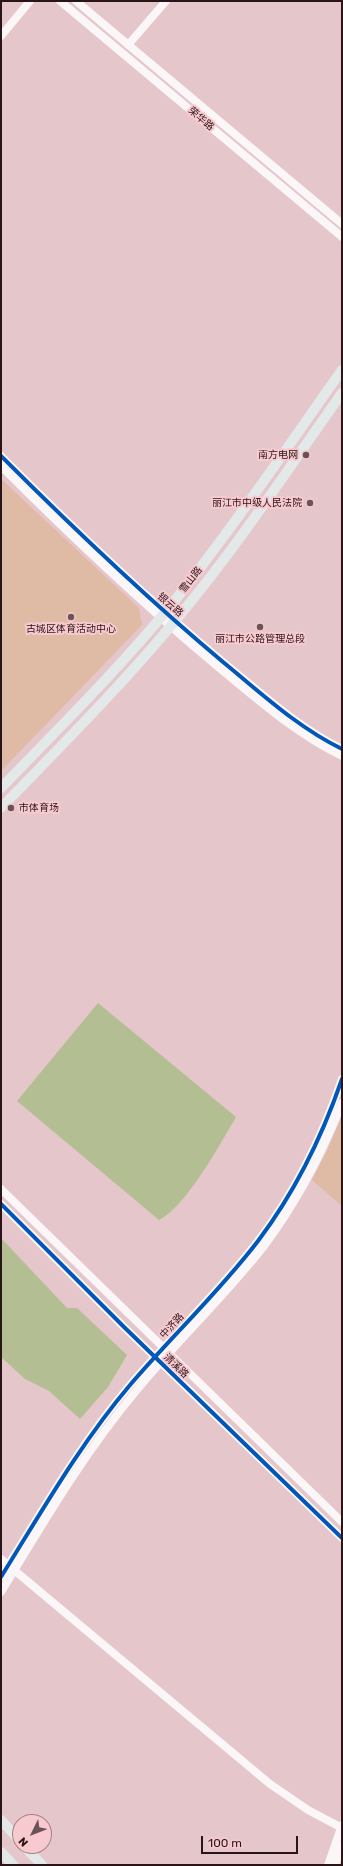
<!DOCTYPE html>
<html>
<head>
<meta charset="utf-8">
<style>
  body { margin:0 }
  #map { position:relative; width:343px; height:1866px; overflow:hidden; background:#e5c6cb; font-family:Rubik,sans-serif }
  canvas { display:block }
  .frame { position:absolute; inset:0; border:2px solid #291518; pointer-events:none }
  .north { position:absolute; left:12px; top:1814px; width:40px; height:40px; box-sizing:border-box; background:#f8cad0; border:1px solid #a58286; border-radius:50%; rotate:227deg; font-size:11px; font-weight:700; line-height:16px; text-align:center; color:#291518 }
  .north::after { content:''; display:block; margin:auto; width:14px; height:18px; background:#6b5357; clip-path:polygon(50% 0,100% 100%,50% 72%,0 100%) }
  .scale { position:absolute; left:201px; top:1836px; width:97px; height:18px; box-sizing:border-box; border:2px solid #291518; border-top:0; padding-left:5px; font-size:12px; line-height:14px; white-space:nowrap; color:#291518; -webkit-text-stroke:3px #f8cad0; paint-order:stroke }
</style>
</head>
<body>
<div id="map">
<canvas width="343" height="1866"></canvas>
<div class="frame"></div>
<div class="north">N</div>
<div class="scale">100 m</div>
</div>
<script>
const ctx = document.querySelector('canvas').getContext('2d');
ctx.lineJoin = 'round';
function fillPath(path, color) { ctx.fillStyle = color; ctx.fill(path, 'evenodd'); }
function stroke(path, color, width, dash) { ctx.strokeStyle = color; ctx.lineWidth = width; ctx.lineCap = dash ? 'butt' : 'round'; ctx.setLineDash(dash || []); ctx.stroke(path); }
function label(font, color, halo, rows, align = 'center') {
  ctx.font = font + ' Rubik,"Noto Sans SC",sans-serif'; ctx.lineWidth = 4; ctx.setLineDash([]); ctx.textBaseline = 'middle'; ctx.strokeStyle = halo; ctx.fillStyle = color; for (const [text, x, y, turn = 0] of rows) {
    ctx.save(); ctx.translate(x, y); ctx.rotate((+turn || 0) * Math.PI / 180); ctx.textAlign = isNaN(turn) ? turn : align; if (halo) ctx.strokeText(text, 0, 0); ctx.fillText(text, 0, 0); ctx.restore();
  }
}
fillPath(new Path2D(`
  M1 479 139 608 142 625 1 771Z
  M342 1116V1206L312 1180 327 1151Z`), '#dfbaa4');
fillPath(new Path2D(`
  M98 1003 236 1117C220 1144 186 1207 159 1220L17 1101Z
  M1 1238 67 1308H77L127 1355 108 1387 80 1419 49 1391 25 1379 1 1357Z`), '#b3be92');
stroke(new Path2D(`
  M60 1 342 237
  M76 1 342 224
  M1 36 30 1
  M128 45 166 1
  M1 456C72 527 145 597 223 662 261 693 297 727 342 749
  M1 466C70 535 142 603 217 666 257 699 295 733 342 756
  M1 1189 342 1522
  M1 1204 124 1327 342 1538
  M1 1559 270 1784 308 1810 342 1828
  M1 1577C42 1511 80 1444 130 1385 172 1336 219 1292 258 1241 295 1192 322 1137 342 1079
  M1 1592C43 1523 84 1453 136 1391 177 1341 224 1297 264 1246 297 1202 322 1154 342 1103
  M328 1865 342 1825
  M335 1865 342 1846`), '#fbf6f7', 8);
stroke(new Path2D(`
  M1 788C59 728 119 669 172 604 232 529 286 449 342 370
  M1 808C62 745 124 683 180 615 238 545 289 468 342 393
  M1 1820 20 1841
  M24 1846 42 1865
  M1 1852 13 1865`), '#e3e9e9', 10);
stroke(new Path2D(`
  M1 456C72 527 145 597 223 662 261 693 297 727 342 749
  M1 1204 124 1327 342 1538
  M1 1577C42 1511 80 1444 130 1385 172 1336 219 1292 258 1241 295 1192 322 1137 342 1079`), '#0057b8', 4);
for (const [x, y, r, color] of [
  [306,455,4,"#6b5357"],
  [310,503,4,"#6b5357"],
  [71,617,4,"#6b5357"],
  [260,627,4,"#6b5357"],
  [11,808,4,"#6b5357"]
]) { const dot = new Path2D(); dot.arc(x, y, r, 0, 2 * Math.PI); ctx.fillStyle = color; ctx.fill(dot); stroke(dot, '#f8cad0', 1.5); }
label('10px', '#291518', '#f8cad0', [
  ["荣华路",201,119,40],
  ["雪山路",191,580,-52],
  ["银云路",170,605,41],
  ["中济路",172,1326,-48],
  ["清溪路",176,1366,44]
]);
label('10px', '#291518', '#f8cad0', [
  ["南方电网",298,455],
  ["丽江市中级人民法院",302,503],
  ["古城区体育活动中心",71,629,"center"],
  ["丽江市公路管理总段",260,639,"center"],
  ["市体育场",19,808,"left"]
], 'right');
</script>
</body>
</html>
